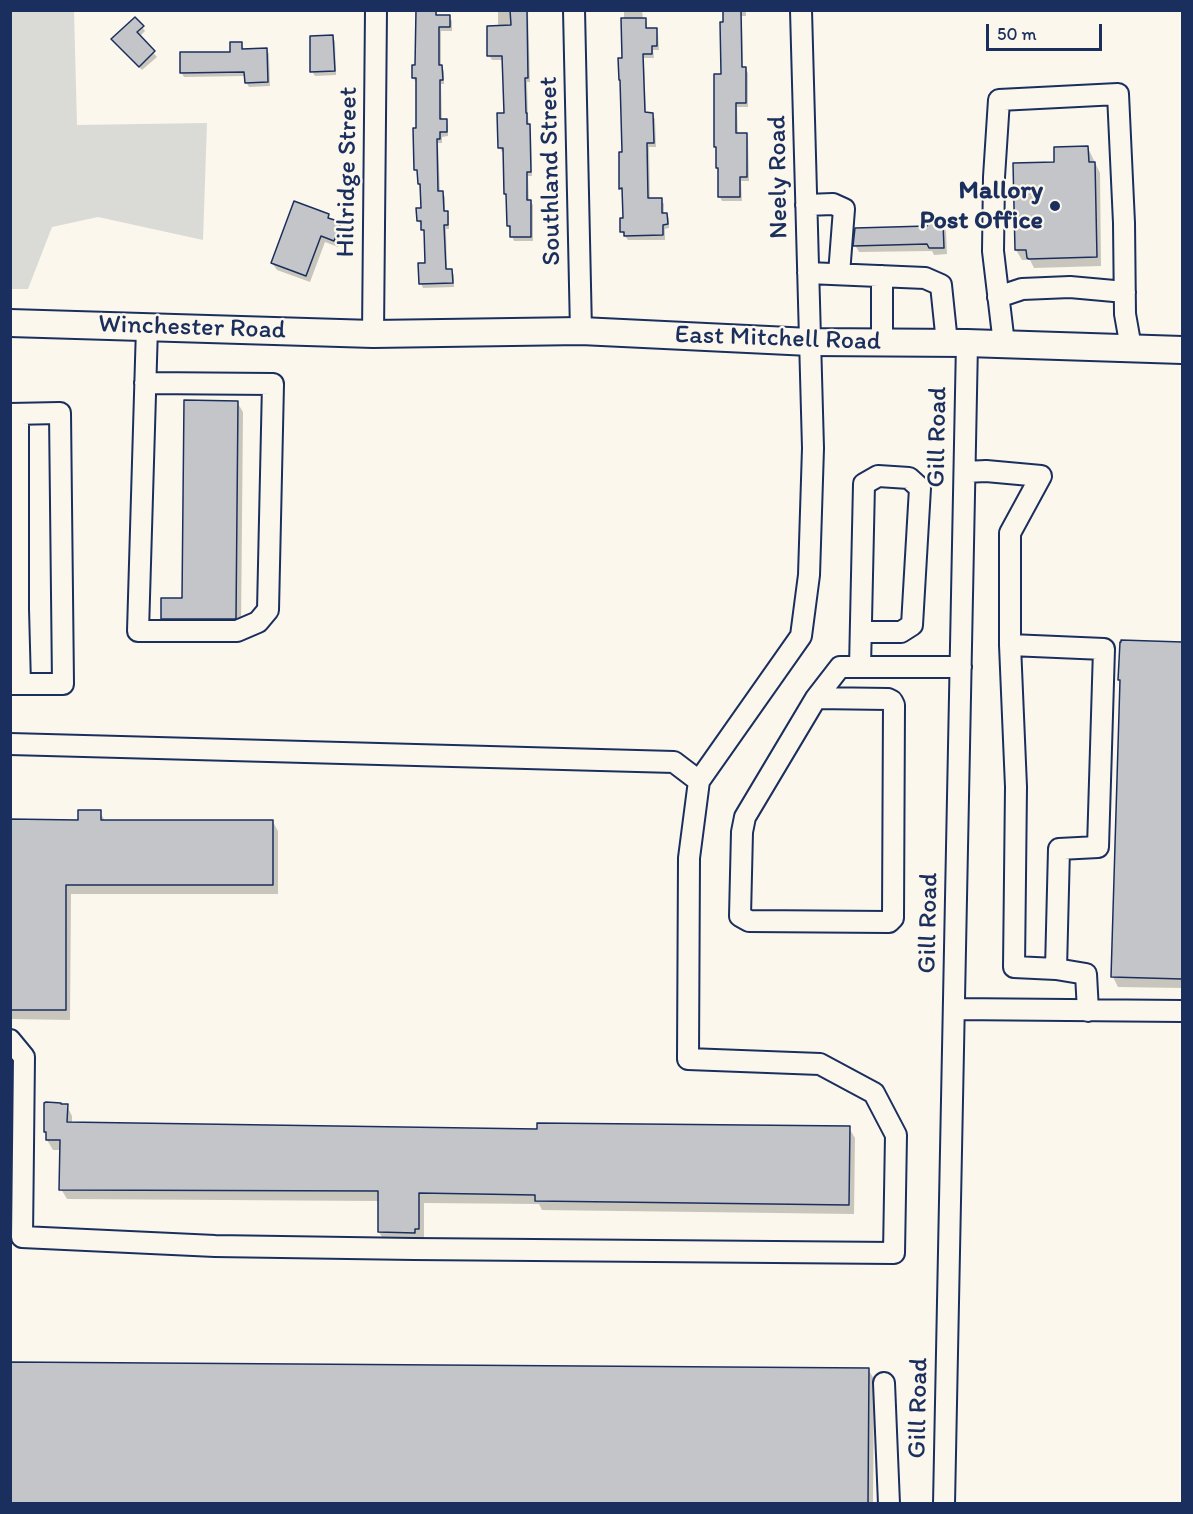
<!DOCTYPE html>
<html>
<head>
<meta charset="utf-8">
<style>
  body { margin:0 }
  #map { position:relative; width:1193px; height:1514px; overflow:hidden; background:#fbf7ec; font-family:Itim,sans-serif }
  canvas { display:block }
  .frame { position:absolute; inset:0; border:12px solid #1b2f5e; pointer-events:none }
  .scale { position:absolute; left:986px; top:24px; width:116px; height:27px; box-sizing:border-box; border:3px solid #1b2f5e; border-top:0; padding-left:8px; font-size:18px; line-height:21px; white-space:nowrap; color:#1b2f5e; -webkit-text-stroke:4px #fbf7ec; paint-order:stroke }
</style>
</head>
<body>
<div id="map">
<canvas width="1193" height="1514"></canvas>
<div class="frame"></div>
<div class="scale">50 m</div>
</div>
<script>
const ctx = document.querySelector('canvas').getContext('2d');
ctx.lineJoin = 'round';
function fillPath(path, color) { ctx.fillStyle = color; ctx.fill(path, 'evenodd'); }
function stroke(path, color, width, dash) { ctx.strokeStyle = color; ctx.lineWidth = width; ctx.lineCap = dash ? 'butt' : 'round'; ctx.setLineDash(dash || []); ctx.stroke(path); }
function label(font, color, halo, rows, align = 'center') {
  ctx.font = font + ' Itim,sans-serif'; ctx.lineWidth = 4.5; ctx.setLineDash([]); ctx.textBaseline = 'middle'; ctx.strokeStyle = halo; ctx.fillStyle = color; for (const [text, x, y, turn = 0] of rows) {
    ctx.save(); ctx.translate(x, y); ctx.rotate((+turn || 0) * Math.PI / 180); ctx.textAlign = isNaN(turn) ? turn : align; if (halo) ctx.strokeText(text, 0, 0); ctx.fillText(text, 0, 0); ctx.restore();
  }
}
fillPath(new Path2D(`
  M10 11H74L77 125 207 123 203 240 98 217 52 227 28 289H11Z`), '#dadad7');
fillPath(new Path2D(`
  M417 10H437V17H449L452 21V31H441V66L444 71V84H441L442 120H446L448 125V136L442 137V143H438L440 192H442L445 197V212L449 217V229H446L447 271H451L454 275V287L423 288 421 283 427 264 426 235 423 230 422 225H421L418 220 422 209V188L419 184 418 174 416 169 418 130 417 82H416L413 78 417 67Z
  M498 10H528L530 82H527L528 117 529 126 531 130 532 176H528L529 201H530L533 205V241H514L508 226V198L506 193 505 152H502L500 148 506 115 504 60H492L489 55 498 27Z
  M624 10H642L643 19H645L647 24V30L656 29 658 34 659 50H653L654 58H644L646 114H652L655 119 656 147H649L650 199H661L664 204V214H667L669 219V228L665 229V240H628L622 232 624 219V193L621 188 624 154Z
  M724 10H746V16H742L743 68H745L748 73V107H737L738 134H746L748 139 749 181H741L742 201H722L720 197 719 170 718 168 723 76Z
  M142 27 145 31 139 37 157 57 142 70 116 43Z
  M332 37 335 41 336 75 315 76 312 71Z
  M241 43 244 51 267 50 269 54 270 86 249 87 246 82V76L184 77 181 72 232 54Z
  M1088 148 1100 173 1101 266 1034 268 1030 260H1022L1016 250 1014 165 1056 164Z
  M328 215 331 221 340 224 344 231 338 247 325 242 310 282 277 270 272 263Z
  M942 224 946 231 947 254 934 255 932 251 859 252 855 245Z
  M237 402 243 412 241 628H168L162 619 184 600Z
  M1123 642 1182 644V988L1118 987 1113 977 1122 683 1120 679Z
  M100 812 105 821 273 822 278 831V894H71L70 1020 10 1019V821H79Z
  M67 1106 72 1116V1124L539 1130 849 1128 855 1138 854 1214 542 1210 539 1204 424 1203V1238H420V1242H385L379 1232V1201L67 1199 61 1189V1150H53L47 1140Z
  M10 1363 868 1369 874 1379 873 1504H10Z`), '#0003');
const building = new Path2D(`
  M416 10H436V15H450V27H439V65H442L443 80H440V119H447V132H440V139H437L438 191H443L444 211H448V225H444L446 269H452L453 283 419 284 418 263H425L424 230H421V221H417L416 208H421L420 184H418L417 170H414L413 128H416V78H412V65H415Z
  M510 10H527L528 78H525L526 113H527V124H530L531 172H527V200H531V237H510V226H507L506 194H504L503 148H498L497 113H504L502 56H487V26L511 25Z
  M723 10H741L742 67H746V103H736V133H747V177H740V197H718V168H716V147H714V74H721L720 22H723Z
  M135 17 144 26 137 32 155 51 139 67 111 39Z
  M621 18H646V28H657V46H652V54H643L645 112 653 113 654 143H647L648 198H662V213H667L668 224 663 225V235L624 236V232H620V218H623L622 188 619 189V152H622L620 80H619L618 58H622Z
  M333 35 335 71 310 72V36Z
  M230 42H242V49L267 48 268 82 245 83 244 72 180 73V52H230Z
  M1088 146 1089 162H1095L1097 257 1029 259 1027 258 1026 250H1015L1013 163 1054 162V147Z
  M294 201 329 214 328 218 341 222 334 241 321 236 306 276 271 263Z
  M927 223H943L944 248H929L927 244 853 246 855 228 927 226Z
  M184 400 238 401 236 618 235 619H161V598H182Z
  M1121 640 1182 642V979L1111 977 1120 680H1118L1120 642H1121Z
  M78 810H101V820H273V885H66V1010H10V819L78 820Z
  M46 1102 61 1103V1104H68L67 1122 537 1129V1123L850 1126 849 1205 535 1201V1195L419 1193V1229H415V1233L378 1232V1191L59 1190 60 1140H46V1132H44V1103Z
  M10 1362 869 1368 868 1503H10Z`);
fillPath(building, '#c3c5c9');
stroke(building, '#1b2f5e', 1.5);
const minor = new Path2D(`
  M574 10 581 331
  M806 205 833 204 844 209 839 274
  M808 273 925 278 941 285 947 343
  M998 297 1022 289 1070 287 1125 292
  M373 334 376 10
  M882 342V276
  M1004 344 993 251 994 177 999 100 1118 94 1124 223 1125 314 1131 348
  M145 383 273 384 268 610 258 622 237 631H138L147 327
  M10 414 60 413 63 684H10
  M18 414V609
  M965 472 986 471 1041 476 1010 533V645L1104 649 1098 847 1059 849 1056 969 1086 974 1088 1011
  M10 608 18 609 20 684
  M1010 645 1016 787 1014 967 1056 969
  M860 667 864 484 878 476 909 478 920 488 912 625 901 632H861
  M816 698 888 699 892 701 894 705 893 918 889 922 749 921 740 916 742 832 745 817 816 698 840 667H961
  M10 744 674 762 699 781
  M954 1009 1182 1011
  M10 1040 24 1057 22 1237 215 1246 414 1249 894 1253 896 1135 874 1093 820 1064 688 1059 689 858 699 781 801 636 809 575 813 448 801 10
  M884 1383 889 1504
  M944 1504 967 343`);
const major = new Path2D(`
  M10 323 373 334 581 331 810 342 967 343 1182 350`);
stroke(minor, '#1b2f5e', 24);
stroke(major, '#1b2f5e', 30);
stroke(minor, '#fbf7ec', 20);
stroke(major, '#fbf7ec', 26);
for (const [x, y, r, color] of [
  [1055,206,6,"#1b2f5e"]
]) { const dot = new Path2D(); dot.arc(x, y, r, 0, 2 * Math.PI); ctx.fillStyle = color; ctx.fill(dot); stroke(dot, '#fbf7ec', 2); }
label('26px', '#1b2f5e', '#fbf7ec', [
  ["Southland Street",551,171,-91],
  ["Hillridge Street",348,172,-89],
  ["Neely Road",779,177,-91],
  ["Winchester Road",192,328,2],
  ["East Mitchell Road",778,339,2],
  ["Gill Road",938,437,-89],
  ["Gill Road",929,923,-89],
  ["Gill Road",919,1408,-89]
]);
label('bold 26px', '#1b2f5e', '#fbf7ec', [
  ["Mallory",1043,191],
  ["Post Office",1043,221]
], 'right');
</script>
</body>
</html>
